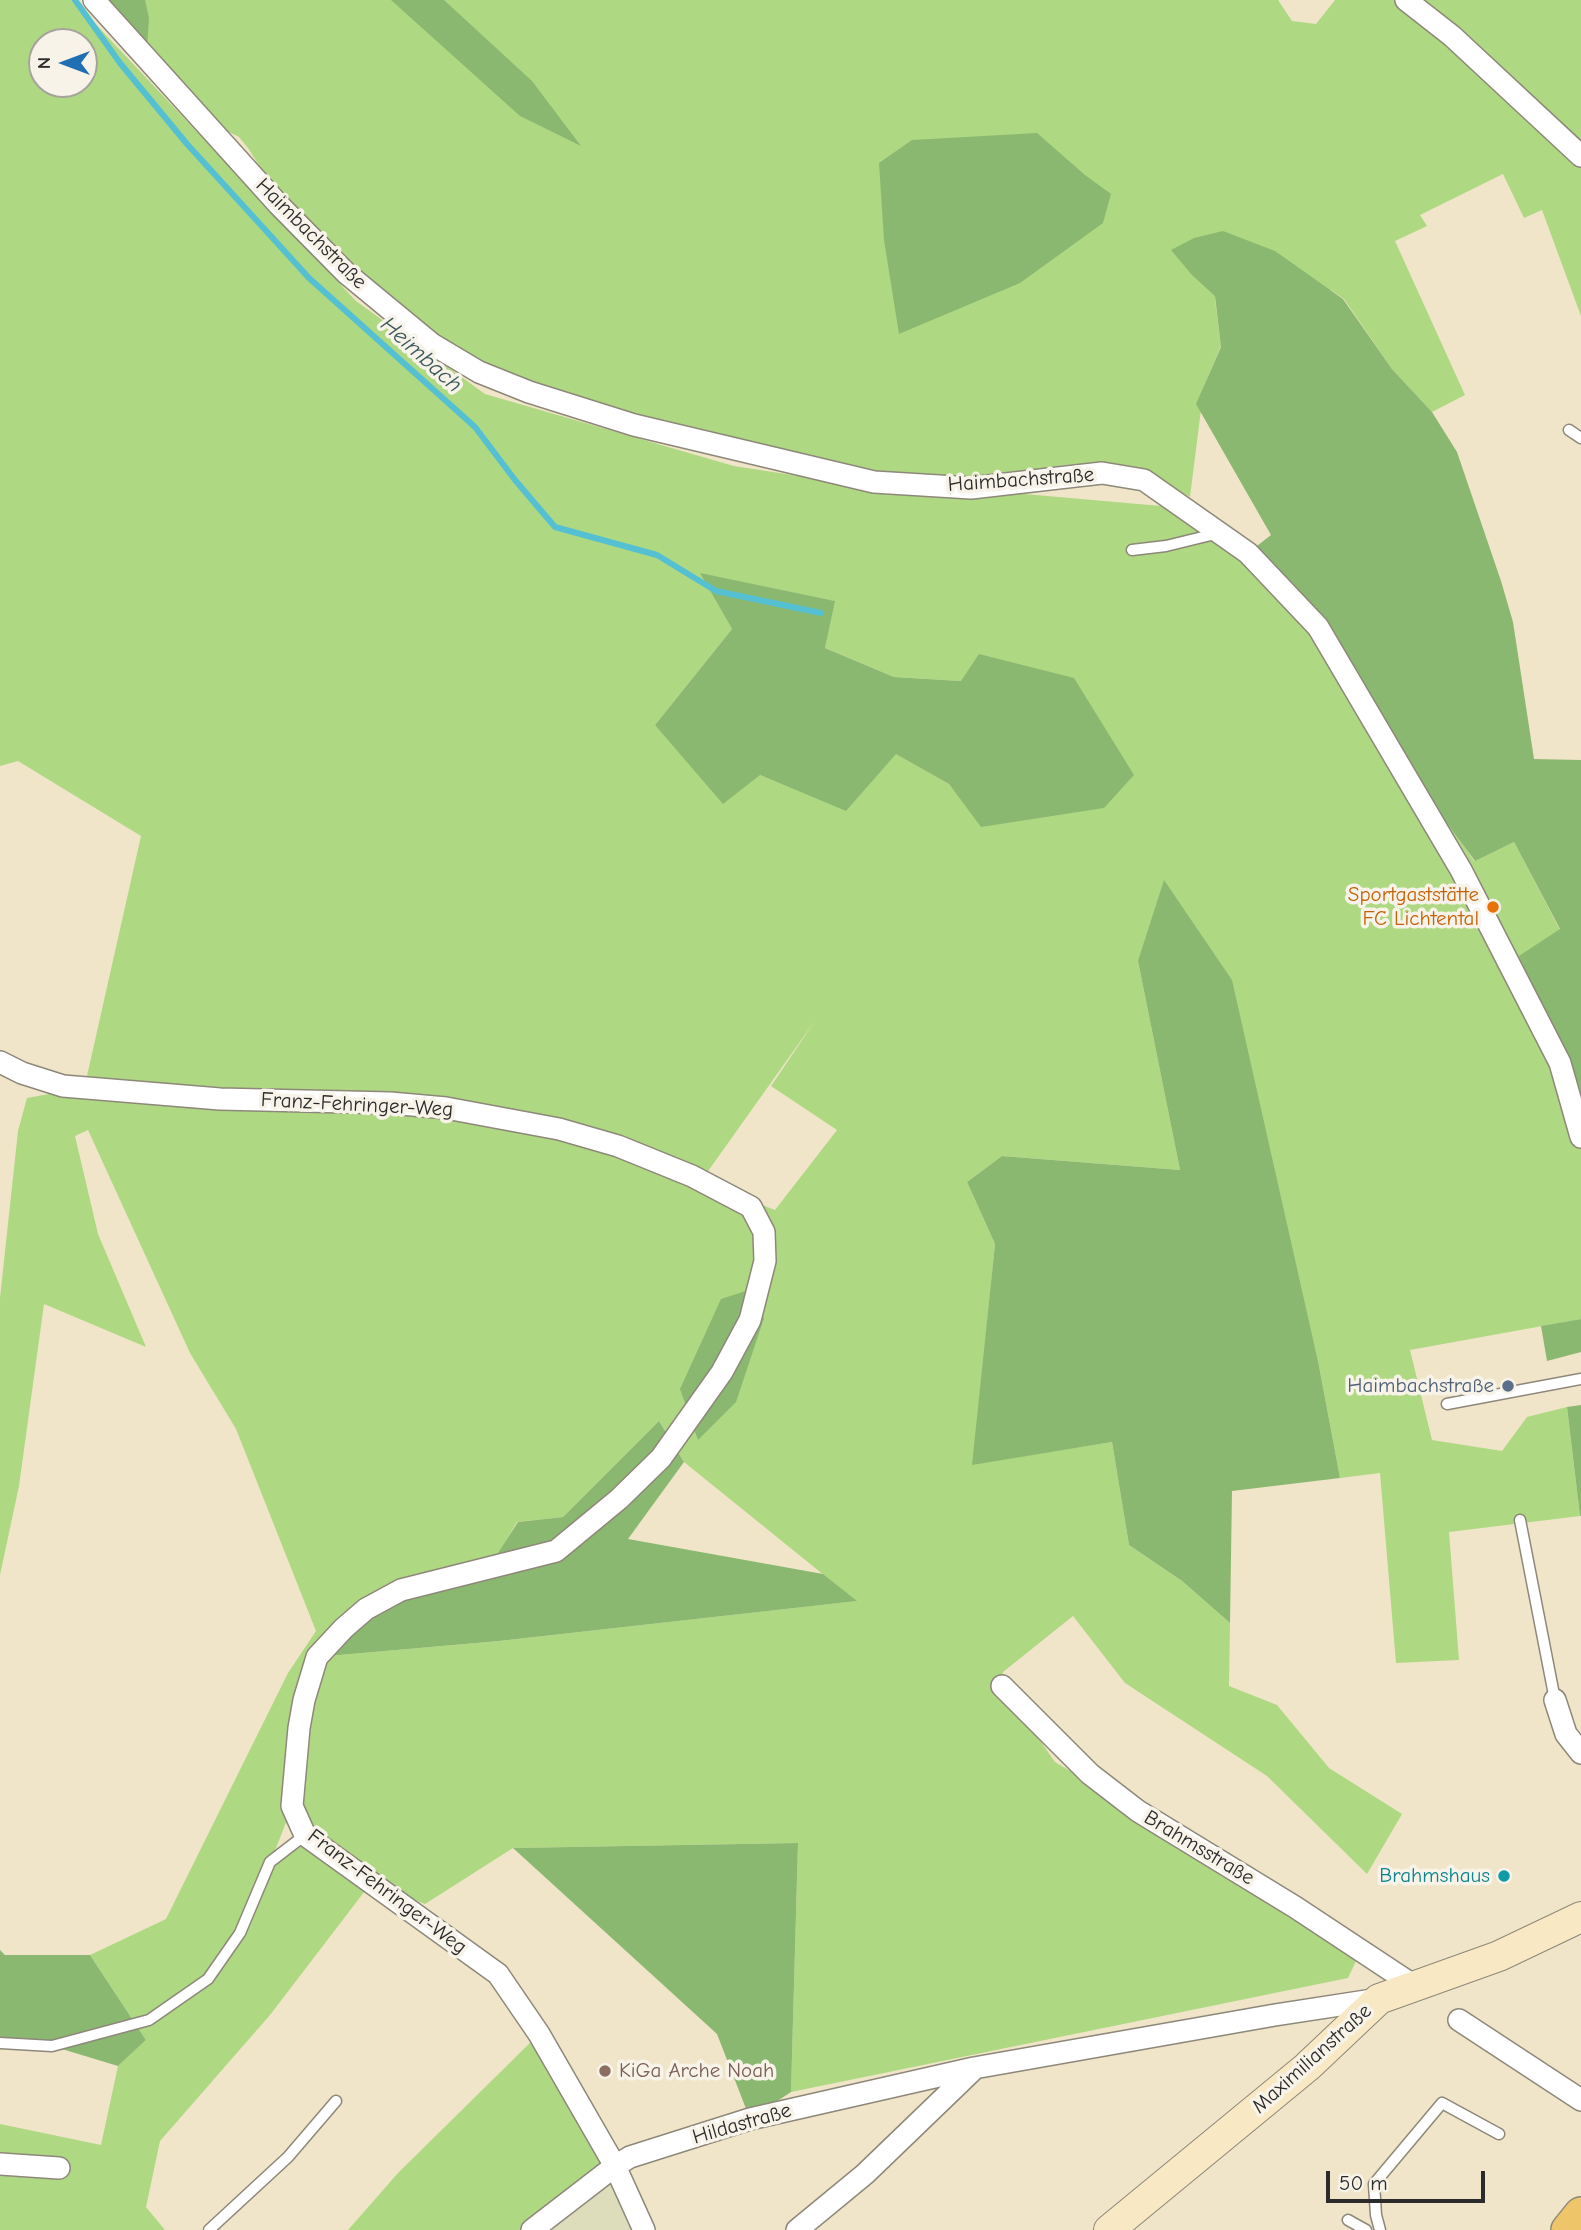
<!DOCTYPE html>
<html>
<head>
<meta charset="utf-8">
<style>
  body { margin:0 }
  #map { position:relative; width:1581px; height:2230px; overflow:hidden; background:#f0e5c9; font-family:"Comic Neue",sans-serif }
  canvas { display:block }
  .north { position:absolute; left:28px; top:28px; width:70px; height:70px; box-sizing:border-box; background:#f7f3e8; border:2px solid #a5a39c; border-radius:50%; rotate:270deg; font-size:19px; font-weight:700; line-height:28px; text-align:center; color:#2b2b2b }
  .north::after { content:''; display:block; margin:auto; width:24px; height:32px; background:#1f6fb2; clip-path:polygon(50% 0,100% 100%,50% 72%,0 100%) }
  .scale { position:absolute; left:1326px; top:2171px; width:159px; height:32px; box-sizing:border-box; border:4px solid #2b2b2b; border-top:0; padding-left:9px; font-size:21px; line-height:24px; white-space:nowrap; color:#2b2b2b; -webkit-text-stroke:5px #f7f3e8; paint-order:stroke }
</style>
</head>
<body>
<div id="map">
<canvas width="1581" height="2230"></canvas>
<div class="north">N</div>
<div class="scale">50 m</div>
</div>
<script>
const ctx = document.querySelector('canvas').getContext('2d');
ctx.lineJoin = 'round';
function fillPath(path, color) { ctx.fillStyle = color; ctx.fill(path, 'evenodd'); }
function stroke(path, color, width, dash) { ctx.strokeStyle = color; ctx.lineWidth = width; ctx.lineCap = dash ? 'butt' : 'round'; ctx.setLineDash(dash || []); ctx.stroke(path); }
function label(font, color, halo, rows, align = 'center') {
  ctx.font = font + ' "Comic Neue",sans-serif'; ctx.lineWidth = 7; ctx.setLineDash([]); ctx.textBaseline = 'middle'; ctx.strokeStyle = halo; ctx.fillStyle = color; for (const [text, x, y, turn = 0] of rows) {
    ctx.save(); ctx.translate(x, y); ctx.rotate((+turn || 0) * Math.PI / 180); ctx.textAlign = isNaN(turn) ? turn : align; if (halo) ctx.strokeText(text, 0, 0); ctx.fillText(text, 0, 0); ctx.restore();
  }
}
fillPath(new Path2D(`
  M615 2166 644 2230H532Z`), '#deddbb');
fillPath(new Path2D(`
  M0 0H73L356 301 485 394 734 466 890 490 1013 493 1184 508 1318 627 1474 861 1514 842 1560 930 1559 1062 1581 1137V1319L1410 1350 1432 1440 1502 1451 1527 1417 1567 1407 1580 1516 1449 1532 1459 1660 1396 1663 1380 1473 1340 1478 1319 1366 1138 961 1180 1170 1002 1156 967 1182 995 1244 973 1464 1112 1442 1129 1545 1182 1581 1230 1623 1229 1686 1277 1705 1329 1768 1402 1814 1367 1874 1267 1776 1125 1683 1073 1616 1003 1672 1002 1686 1055 1762 1138 1811 1357 1959 1348 1978 791 2092 798 1843 513 1848 425 1904 371 1883 270 2015 160 2141 146 2207 165 2230H0V2124L101 2145 118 2066 146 2040 90 1955 166 1919 288 1673 316 1631 236 1429 190 1353 88 1130 75 1136 98 1234 146 1347 44 1304 19 1486 0 1575V1298L18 1131 27 1098 49 1094 339 1107 515 1125 651 1148 485 1104 392 1094 135 1086 87 1076 141 836 18 761 0 766ZM42 42H84V84H42ZM701 574 834 601 825 648 894 677 961 681 982 826 949 784 896 753 846 810 760 775 655 725 732 629ZM817 1018 771 1086 837 1130 775 1210 701 1181ZM659 1421 684 1462 856 1601 499 1641 317 1657 497 1556 517 1522 563 1517ZM292 1807 305 1835 271 1861Z
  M117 0H1278L1292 21 1316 24 1335 0H1581V316L1542 210 1524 218 1503 174 1420 215 1427 226 1395 241 1465 395 1432 412 1392 369 1344 299 1331 290 1215 299 1221 346 1204 386 1190 497 1138 468 1066 465 955 485 867 476 641 426 493 373 415 328 298 226 248 148 239 137 215 125 147 48Z
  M539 2034 615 2166 532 2230H348L398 2173Z`), '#afd883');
fillPath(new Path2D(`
  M106 0H145L149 18 147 48Z
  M391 0H444L532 81 581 146 520 116Z
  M1037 133 1085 175 1111 194 1103 223 1020 283 899 334 884 240 879 163 912 140Z
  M1223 231 1275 251 1343 299 1392 369 1432 412 1457 452 1501 581 1513 622 1534 759 1581 760V1137L1559 1062 1519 956 1560 929 1514 842 1475 861 1420 787 1318 627 1248 553 1271 535 1196 404 1221 347 1215 296 1192 275 1171 250 1194 238Z
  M700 573 835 601 825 648 894 677 961 681 979 654 1074 678 1134 775 1104 808 981 827 949 784 896 754 846 811 760 775 723 804 655 725 732 629Z
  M1164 880 1232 980 1319 1366 1340 1478 1232 1491 1230 1623 1182 1581 1129 1545 1112 1442 972 1465 995 1244 967 1182 1002 1156 1180 1170 1138 961Z
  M746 1291 764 1318 736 1402 698 1440 680 1389 721 1299Z
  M1581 1319V1352L1547 1361 1541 1326Z
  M1581 1405V1516H1580L1567 1407Z
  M659 1421 684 1462 628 1539 823 1574 857 1601 499 1641 317 1657 339 1617 385 1588 496 1556 518 1522 563 1517Z
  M798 1843 791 2092 750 2119 717 2034 513 1848Z
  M0 1950 5 1955H90L146 2040 118 2066 52 2046 0 2043Z`), '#8bb871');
stroke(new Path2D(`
  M75 0 120 63 187 144 309 278 475 427 515 480 555 527 657 555 716 591 821 613`), '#55c0d1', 6);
const lane = new Path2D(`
  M1569 430 1581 438
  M1132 550 1166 546 1219 533
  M1447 1404 1581 1379
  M1520 1520 1555 1700
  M0 2043 52 2046 149 2020 208 1979 240 1933 270 1862 305 1835
  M1348 2220 1366 2230
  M209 2230 288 2157 336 2101
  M1380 2230 1376 2215 1374 2184 1442 2103 1499 2134`);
const street = new Path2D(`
  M94 0 279 205 346 273 432 344 479 372 529 392 634 425 874 482 971 488 1102 473 1144 480 1248 553 1318 627 1461 870 1560 1063 1581 1137
  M1406 0 1452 36 1581 156
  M0 1062 22 1073 63 1086 220 1099 390 1103 446 1108 559 1129 618 1146 692 1176 751 1207 764 1232 765 1261 750 1320 722 1372 661 1458 619 1499 556 1551 401 1590 366 1609 344 1628 317 1657 304 1700 299 1728 292 1806 305 1835 498 1974 539 2034 615 2166 644 2230
  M1002 1686 1090 1774 1138 1811 1295 1907 1416 1987
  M1555 1700 1566 1734 1581 1753
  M1459 2020 1581 2100
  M0 2164 59 2168
  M532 2230 615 2166 630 2157 750 2119 974 2068 1275 2015 1379 1999
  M797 2230 865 2174 974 2069`);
const secondary = new Path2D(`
  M1109 2230 1307 2067 1379 1999 1499 1956 1581 1917`);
const primary = new Path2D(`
  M1568 2230 1581 2214`);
stroke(lane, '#8e887a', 13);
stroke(street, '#8e887a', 24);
stroke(secondary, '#8e887a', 32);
stroke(primary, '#8e887a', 36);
stroke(lane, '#fff', 10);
stroke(street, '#fff', 21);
stroke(secondary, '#f8e8c3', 30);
stroke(primary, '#eec569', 33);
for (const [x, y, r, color] of [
  [1493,907,7,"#e8710a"],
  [1508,1386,7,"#5c6f8a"],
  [1504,1876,7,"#0f9aa8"],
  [605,2071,7,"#8d6e63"]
]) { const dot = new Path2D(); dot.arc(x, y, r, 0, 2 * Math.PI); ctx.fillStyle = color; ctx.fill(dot); stroke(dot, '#f7f3e8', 2.5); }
label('21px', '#2b2b2b', '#f7f3e8', [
  ["Haimbachstraße",311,234,45],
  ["Haimbachstraße",1021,480,-4],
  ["Franz-Fehringer-Weg",357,1105,3],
  ["Brahmsstraße",1199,1848,31],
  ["Franz-Fehringer-Weg",387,1892,37],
  ["Maximilianstraße",1312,2059,-42],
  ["Hildastraße",742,2124,-16]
]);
label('21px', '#c56008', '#f7f3e8', [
  ["Sportgaststätte",1479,895],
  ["FC Lichtental",1479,919]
], 'right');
label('21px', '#4e5e75', '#f7f3e8', [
  ["Haimbachstraße",1494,1386]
], 'right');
label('21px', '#0d838f', '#f7f3e8', [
  ["Brahmshaus",1490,1876]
], 'right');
label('21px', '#785e54', '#f7f3e8', [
  ["KiGa Arche Noah",619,2071]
], 'left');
label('italic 23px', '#38585d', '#f7f3e8', [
  ["Heimbach",421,355,42]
]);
</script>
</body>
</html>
